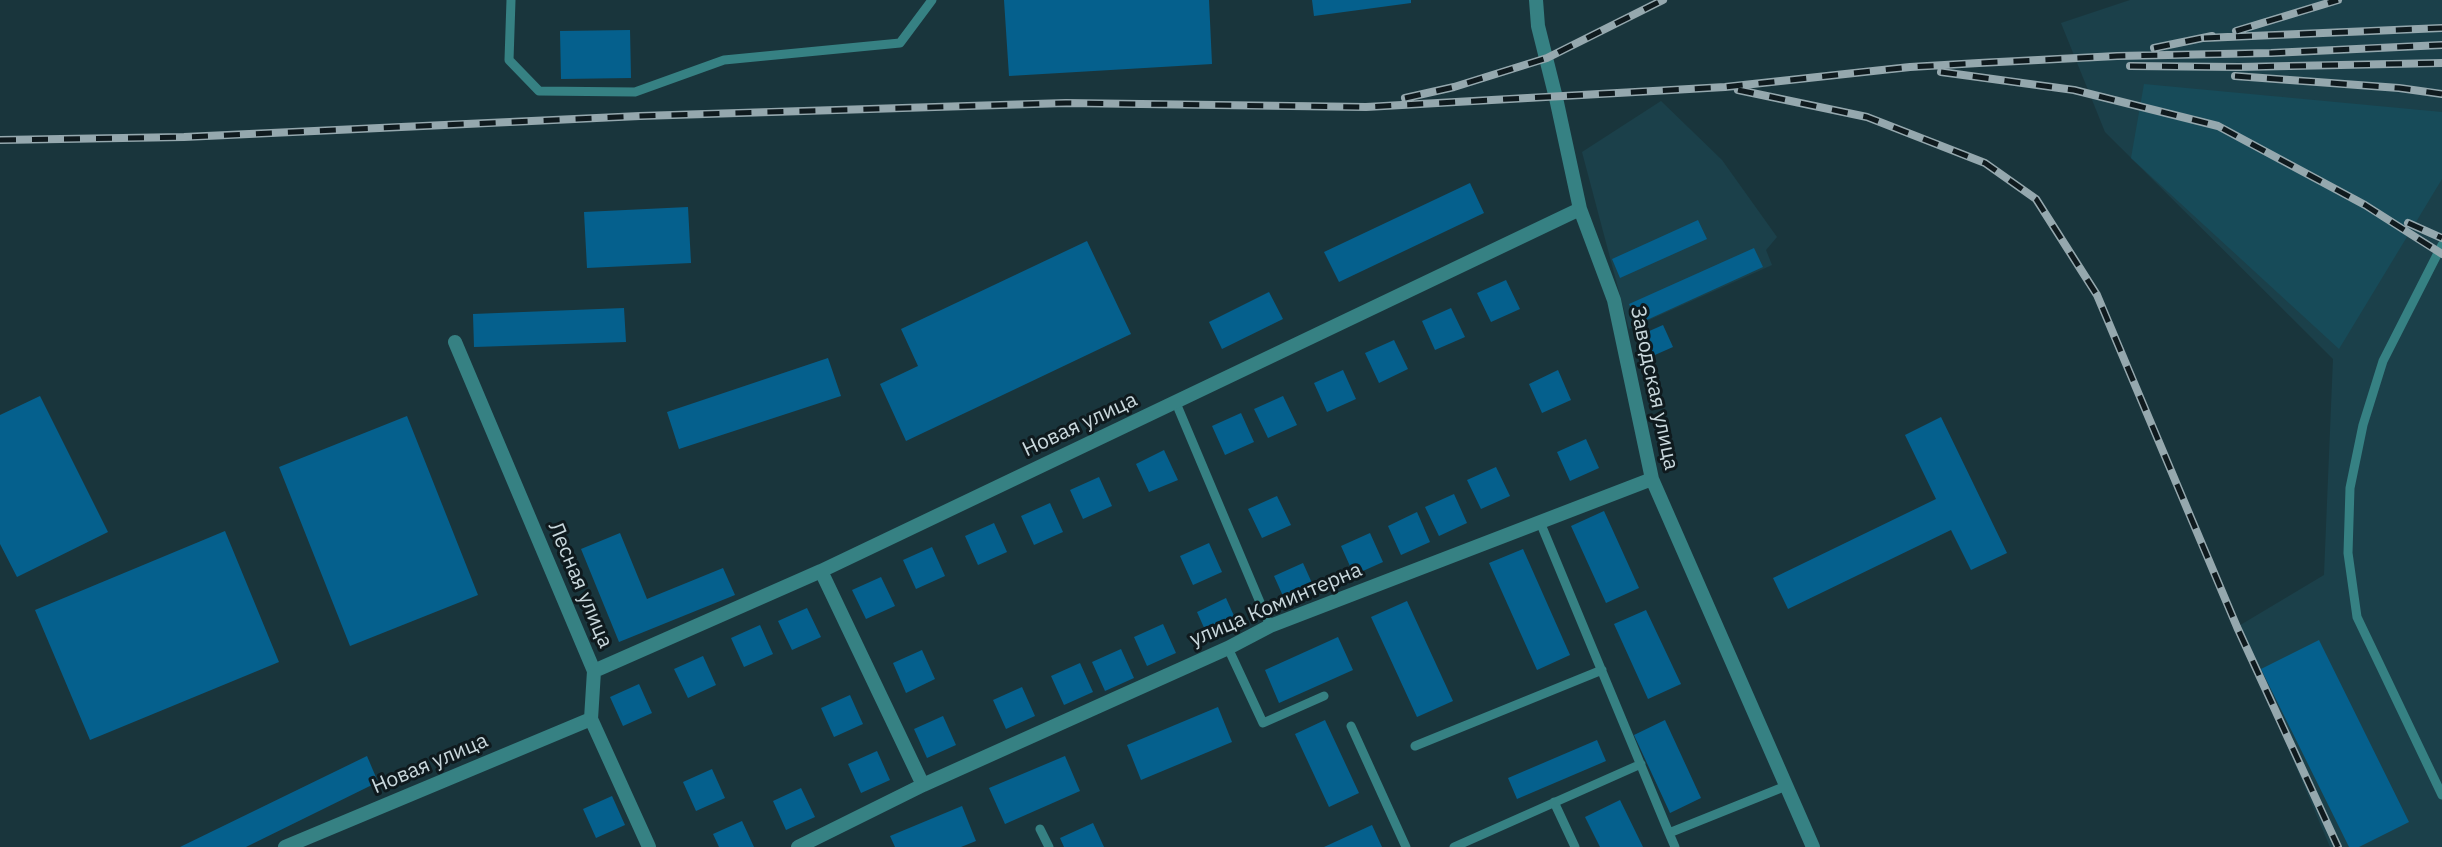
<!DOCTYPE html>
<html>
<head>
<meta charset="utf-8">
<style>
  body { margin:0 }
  canvas { display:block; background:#19353c }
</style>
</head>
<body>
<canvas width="2442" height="847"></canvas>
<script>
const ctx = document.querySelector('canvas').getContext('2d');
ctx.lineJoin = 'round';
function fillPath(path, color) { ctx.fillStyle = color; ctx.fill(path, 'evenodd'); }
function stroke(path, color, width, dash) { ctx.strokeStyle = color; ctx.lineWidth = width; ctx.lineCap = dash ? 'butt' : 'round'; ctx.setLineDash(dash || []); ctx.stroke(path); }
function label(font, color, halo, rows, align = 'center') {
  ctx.font = font + ' "IBM Plex Sans",sans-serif'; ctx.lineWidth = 6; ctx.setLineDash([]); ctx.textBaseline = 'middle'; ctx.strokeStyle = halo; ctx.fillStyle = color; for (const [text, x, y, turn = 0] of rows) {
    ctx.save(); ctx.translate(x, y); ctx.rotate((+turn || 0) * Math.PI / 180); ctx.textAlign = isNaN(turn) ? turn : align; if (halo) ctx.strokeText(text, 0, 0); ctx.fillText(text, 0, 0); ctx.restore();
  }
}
fillPath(new Path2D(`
  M2130 0H2442V847H2330L2237 627 2324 575 2333 359 2105 132 2061 23Z
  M1661 101 1722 160 1777 237 1766 250 1772 265 1629 329 1582 152Z`), '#1b404a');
fillPath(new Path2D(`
  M2144 84 2442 112V179L2339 349 2131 158Z`), '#174b59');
fillPath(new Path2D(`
  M1004 0H1209L1212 64 1009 76Z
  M1312 0H1411V3L1314 16Z
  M630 30 631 78 561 79 560 31Z
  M1470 183 1484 213 1339 282 1324 252Z
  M688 207 691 263 587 268 584 212Z
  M1698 220 1707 239 1620 278 1612 259Z
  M1087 241 1131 334 906 441 880 384 918 366 901 329Z
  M1754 248 1763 267 1638 324 1629 304Z
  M1506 280 1520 309 1491 322 1477 293Z
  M1269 292 1283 319 1222 349 1209 322Z
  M624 308 626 342 474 347 473 314Z
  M1451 308 1465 337 1435 350 1422 321Z
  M1663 325 1673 347 1648 358 1638 336Z
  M1394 340 1408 369 1379 383 1365 353Z
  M828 358 841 396 679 449 667 412Z
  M1343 370 1356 399 1327 412 1314 383Z
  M1558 370 1571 400 1542 413 1529 384Z
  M40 396 108 532 17 577 0 544V415Z
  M1283 396 1297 425 1268 438 1254 409Z
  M1241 413 1254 442 1225 455 1212 426Z
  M407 416 478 595 350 646 279 467Z
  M1941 417 2007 553 1971 570 1951 530 1788 609 1773 578 1936 499 1905 435Z
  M1586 439 1599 468 1570 481 1557 452Z
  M1164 450 1178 480 1149 492 1136 464Z
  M1496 467 1510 496 1481 509 1467 480Z
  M1099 477 1112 506 1083 519 1070 490Z
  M1454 494 1467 523 1439 536 1425 507Z
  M1277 496 1291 525 1262 538 1248 509Z
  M1050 503 1063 532 1034 545 1021 516Z
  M1604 511 1639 588 1606 603 1571 526Z
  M1417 512 1430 542 1401 555 1388 526Z
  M994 523 1007 552 978 565 965 536Z
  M225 531 279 662 90 740 35 610Z
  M620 533 647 599 723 568 735 595 619 642 581 549Z
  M1370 533 1383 562 1354 575 1341 546Z
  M1209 543 1222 572 1193 585 1180 556Z
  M932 547 945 576 916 589 903 560Z
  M1523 549 1570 655 1537 670 1489 563Z
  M1303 563 1316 592 1287 605 1274 576Z
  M881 577 895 606 866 619 852 590Z
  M1226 598 1239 627 1210 641 1197 612Z
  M1407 601 1453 701 1417 717 1371 617Z
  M807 608 821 637 792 650 778 621Z
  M1646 610 1681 684 1648 699 1614 624Z
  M1163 624 1176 653 1147 666 1134 637Z
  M760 625 773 654 744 667 731 638Z
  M1338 637 1353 670 1279 703 1265 670Z
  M2319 640 2409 822 2359 847H2349L2261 669Z
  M1121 649 1134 678 1105 691 1092 662Z
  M922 650 935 679 906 693 893 663Z
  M703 656 716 685 688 698 674 669Z
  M1080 663 1093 692 1064 705 1051 676Z
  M639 684 652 713 623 726 610 697Z
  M1022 687 1035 716 1006 729 993 700Z
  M850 695 863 724 834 737 821 708Z
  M1218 707 1232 742 1141 780 1127 745Z
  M943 716 956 745 927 758 914 729Z
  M1325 720 1359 793 1329 807 1295 734Z
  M1665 720 1701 798 1670 813 1634 735Z
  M1597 740 1606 761 1517 799 1508 778Z
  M877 751 890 780 861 793 848 764Z
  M367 756 378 782 246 847H180Z
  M1065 756 1080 791 1005 824 989 788Z
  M712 769 725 798 696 811 683 782Z
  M801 788 815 817 786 830 773 801Z
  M612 796 625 825 596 838 583 809Z
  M1620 800 1643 847H1600L1585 817Z
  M962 806 976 841 961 847H895L890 836Z
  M742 821 754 847H719L713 834Z
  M1093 823 1104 847H1064L1060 838Z
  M1372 825 1382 847H1324Z`), '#05608d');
stroke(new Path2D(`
  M511 0 509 60 539 91 635 92 724 60 900 43 932 0
  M2442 245 2383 361 2363 425 2350 488 2348 553 2357 617 2442 795
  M1176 403 1270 626
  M1540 522 1669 833
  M1228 648 1263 723 1324 696
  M1351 726 1406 847
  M1415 746 1602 670
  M1554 802 1575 847
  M1040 829 1049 847
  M1454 847 1641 764
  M1675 847 1669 833 1786 786`), '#368183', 9);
stroke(new Path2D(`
  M1536 0 1538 26 1556 98 1580 209 1614 300 1652 479 1813 847
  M455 342 594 671 591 719 649 847
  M821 571 923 785
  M594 671 821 571 1580 209
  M285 847 591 719
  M798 847 923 785 1228 648 1270 626 1652 479`), '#368183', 14);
const rail = new Path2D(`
  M2236 31 2338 0
  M2204 38 2442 28
  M2154 48 2212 36
  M2130 66 2239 67 2442 63
  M1941 72 2074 90 2218 126 2365 205 2442 254
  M2235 76 2399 88 2442 94
  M1738 90 1867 117 1985 163 2036 199 2097 295 2237 627 2338 847
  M1405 98 1454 87 1547 58 1663 0
  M0 140 184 137 640 116 1066 103 1366 107 1725 87 1910 67 1979 63 2117 56 2271 53 2442 45
  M2408 223 2442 238`);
stroke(rail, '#95a8ae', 8);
stroke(rail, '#0f1a1e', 5, [16]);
label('21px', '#c9d8dd', '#0f1a1e', [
  ["Заводская улица",1654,388,78],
  ["Новая улица",1080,425,-25],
  ["Лесная улица",580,585,67],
  ["улица Коминтерна",1276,605,-23],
  ["Новая улица",430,764,-23]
]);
</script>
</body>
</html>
